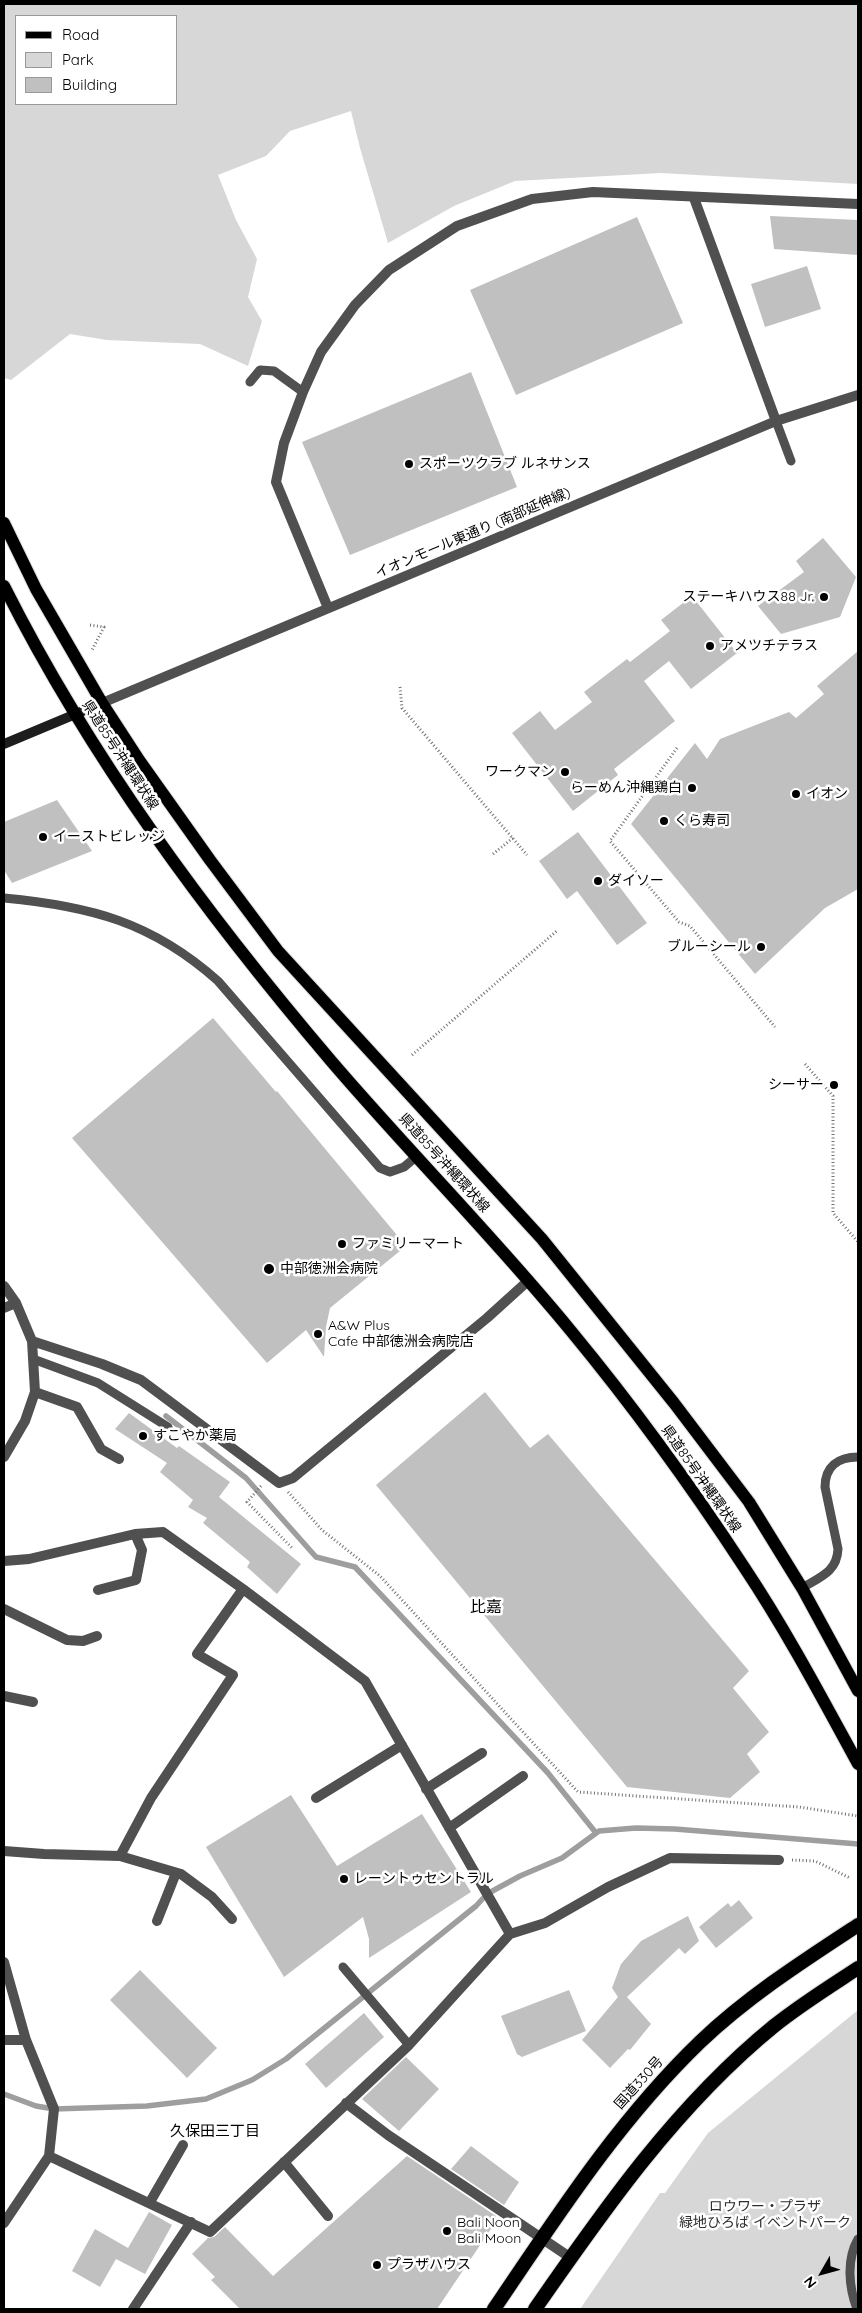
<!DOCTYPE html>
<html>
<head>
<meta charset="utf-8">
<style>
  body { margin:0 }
  #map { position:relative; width:862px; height:2313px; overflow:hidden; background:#fff; font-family:Quicksand,sans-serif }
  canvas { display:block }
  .frame { position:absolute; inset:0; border:5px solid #000; pointer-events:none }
  .legend { position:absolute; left:15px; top:15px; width:162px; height:90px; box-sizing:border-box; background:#fff; border:1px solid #999; margin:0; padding:6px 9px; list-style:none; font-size:15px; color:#000 }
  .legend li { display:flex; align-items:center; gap:10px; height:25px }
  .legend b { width:25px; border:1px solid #999 }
  .north { position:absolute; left:797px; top:2248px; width:50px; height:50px; -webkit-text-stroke:4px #fff; paint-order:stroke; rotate:232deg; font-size:14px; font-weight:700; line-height:20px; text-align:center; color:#000 }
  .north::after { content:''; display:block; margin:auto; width:18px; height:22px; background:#000; clip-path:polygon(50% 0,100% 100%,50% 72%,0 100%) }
</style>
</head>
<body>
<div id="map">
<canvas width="862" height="2313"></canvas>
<div class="frame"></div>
<ul class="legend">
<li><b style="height:6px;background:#000"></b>Road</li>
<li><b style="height:14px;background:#d7d7d7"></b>Park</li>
<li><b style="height:14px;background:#c0c0c0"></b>Building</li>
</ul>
<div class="north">N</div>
</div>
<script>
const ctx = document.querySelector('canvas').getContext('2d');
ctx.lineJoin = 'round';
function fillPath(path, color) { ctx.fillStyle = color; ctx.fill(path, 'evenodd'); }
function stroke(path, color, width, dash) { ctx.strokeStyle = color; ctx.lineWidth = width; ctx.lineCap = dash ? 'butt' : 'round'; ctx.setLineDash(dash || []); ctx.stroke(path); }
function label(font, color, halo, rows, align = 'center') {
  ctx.font = font + ' Quicksand,"Noto Sans JP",sans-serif'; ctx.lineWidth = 5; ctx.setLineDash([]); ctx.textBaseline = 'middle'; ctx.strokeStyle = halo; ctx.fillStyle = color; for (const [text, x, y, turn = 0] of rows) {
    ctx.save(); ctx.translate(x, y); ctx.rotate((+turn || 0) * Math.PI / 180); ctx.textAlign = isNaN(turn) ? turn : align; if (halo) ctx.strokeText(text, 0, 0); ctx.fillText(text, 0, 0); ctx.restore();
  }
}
fillPath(new Path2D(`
  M4 4H858V184L661 173 515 181 454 206 388 243 360 148 351 111 290 131 266 156 218 175 236 220 257 259 248 297 262 321 248 366 200 344 107 340 70 334 11 380 4 378ZM16 16H176V104H16Z
  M858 2010V2309H580L660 2193H665L708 2133Z`), '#d7d7d7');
stroke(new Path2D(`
  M166 1416 246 1478 316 1557 355 1567 548 1773 596 1833
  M4 2094 36 2106 54 2109 147 2106 206 2099 252 2080 286 2059 476 1906 487 1894 520 1876 562 1858 599 1831 636 1828 675 1829 858 1844`), '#9e9e9e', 5.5);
fillPath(new Path2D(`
  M770 216 858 220V255L774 249Z
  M637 217 683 323 516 395 470 290Z
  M807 266 821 309 765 327 751 284Z
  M471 372 517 487 350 555 302 442Z
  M823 538 856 577 840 617 781 634 758 606 804 572 796 561Z
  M692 596 737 653 691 689 669 661 644 681 675 721 614 769 618 775 573 811 512 733 540 711 555 730 592 702 584 692 627 659 630 662 670 631 661 620Z
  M858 651V889L825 908 755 974 631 824 695 743 707 759 720 739 789 712 796 718 824 694 817 686Z
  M57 800 92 851 12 883 4 870V822Z
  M578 832 647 923 617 945 577 891 567 899 539 861Z
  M213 1018 276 1092 277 1091 406 1246 330 1308 326 1327 324 1357 306 1330 267 1363 72 1138Z
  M485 1392 530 1448 548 1434 749 1671 733 1688 769 1732 747 1754 760 1772 730 1798 627 1787 376 1485Z
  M129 1413 177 1448 179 1446 230 1482 219 1497 301 1564 277 1594 247 1567 250 1562 203 1523 207 1518 188 1507 193 1500 160 1472 167 1463 115 1429Z
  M291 1795 337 1866 422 1814 471 1892 369 1958V1939L363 1917 284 1977 206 1847Z
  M739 1900 753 1918 716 1948 699 1927 728 1903 731 1907Z
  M688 1916 699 1941 685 1954 679 1948 627 1997 651 2024 630 2050 628 2049 610 2068 582 2040 618 1997 612 1988 621 1964 641 1941Z
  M140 1970 217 2048 187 2078 110 2000Z
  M569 1990 586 2031 522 2057 517 2054 501 2016Z
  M364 2013 384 2037 326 2088 305 2064Z
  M406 2057 439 2089 399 2131 362 2099Z
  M471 2146 519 2182 504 2205 451 2169Z
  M407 2156 496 2216 495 2218 497 2220 437 2309H240L211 2280 215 2277 192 2254 208 2238 214 2237 225 2227 273 2276Z
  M149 2212 172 2225 145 2274 116 2259 100 2287 72 2271 95 2229 128 2248Z`), '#c0c0c0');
const primary = new Path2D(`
  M4 523 36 589 102 703 139 760 210 860 278 951 542 1239 674 1403 749 1502 802 1588 858 1691
  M4 586C91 759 207 915 332 1062 410 1153 495 1238 571 1331 633 1406 691 1486 744 1567 786 1630 822 1698 858 1764`);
const trunk = new Path2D(`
  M494 2309C557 2216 618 2121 700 2042 747 1997 803 1961 858 1925
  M535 2309C605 2208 677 2105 774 2026 800 2005 829 1987 858 1968`);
stroke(primary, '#dbdbdb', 14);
stroke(trunk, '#dbdbdb', 16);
stroke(new Path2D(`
  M90 625 104 627 92 650
  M400 687 402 708 527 855
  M677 748 610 841 679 922 690 926 775 1027
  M493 854 513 838
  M412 1055 558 930
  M805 1064 833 1096V1213L858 1242
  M857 1370H858
  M261 1486 247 1502 293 1549
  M288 1492 322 1530 380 1576 578 1792 799 1807 858 1816
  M792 1860 815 1861 850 1878`), '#727272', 3, [1, 2.5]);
stroke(new Path2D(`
  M250 382 260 370 274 371 303 392
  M776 421 791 461
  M4 898C90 906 152 922 218 981L380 1168 390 1172 404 1167 417 1156
  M33 1359 98 1383 168 1427
  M802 1588C820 1577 837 1572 838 1549L825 1487C825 1467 838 1457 858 1457
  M343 1967 409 2045
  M857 2309C849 2288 846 2260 858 2239`), '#505050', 9);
stroke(new Path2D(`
  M694 198 776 421
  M4 1286 16 1303 32 1341 35 1392 25 1421 4 1457
  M4 1308 16 1303
  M32 1341 102 1364 141 1380 279 1483 293 1478 487 1318 529 1280
  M35 1392 77 1407 101 1449 119 1459
  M4 1561 29 1559 135 1534 163 1532 243 1589 365 1681 510 1934
  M98 1590 136 1580 142 1550 135 1534
  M4 1609 67 1640 83 1641 97 1636
  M4 1696 33 1702
  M426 1789 482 1753
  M316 1798 402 1745
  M449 1828 523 1776
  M4 1851 44 1854 120 1856
  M232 1919 212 1897 181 1874 120 1856 151 1798 233 1675 197 1654 243 1589
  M157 1921 176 1873
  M4 1962 26 2040 54 2109 49 2156 4 2223
  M4 2040H26
  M346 2103 388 2135 571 2258
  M49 2156 210 2232 409 2045 510 1934 545 1923 608 1887 670 1858 779 1860
  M284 2162 328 2216
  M150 2202 183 2145
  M133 2309 191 2222`), '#505050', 10);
stroke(new Path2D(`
  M328 608 276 482 284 443 303 392 321 352 355 305 389 270 457 226 532 199 593 192 858 204
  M102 703 776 421 858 395`), '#505050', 10);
stroke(new Path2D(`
  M4 744 102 703`), '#1d1d1d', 10);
stroke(primary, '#000', 12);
stroke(trunk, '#000', 14);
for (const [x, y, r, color] of [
  [409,464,5,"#000"],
  [824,597,5,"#000"],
  [710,646,5,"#000"],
  [565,772,5,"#000"],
  [692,788,5,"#000"],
  [796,794,5,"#000"],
  [664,821,5,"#000"],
  [43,837,5,"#000"],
  [598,881,5,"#000"],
  [761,947,5,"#000"],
  [834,1085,5,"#000"],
  [342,1244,5,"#000"],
  [269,1269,6,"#000"],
  [318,1334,5,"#000"],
  [143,1436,5,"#000"],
  [344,1879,5,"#000"],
  [447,2231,5,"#000"],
  [377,2265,5,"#000"]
]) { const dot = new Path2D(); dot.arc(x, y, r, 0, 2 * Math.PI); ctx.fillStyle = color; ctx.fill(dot); stroke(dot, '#fff', 2); }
label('14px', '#000', '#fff', [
  ["スポーツクラブ ルネサンス",419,464],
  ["ステーキハウス88 Jr.",814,597,"right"],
  ["アメツチテラス",720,646],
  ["ワークマン",555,772,"right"],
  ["らーめん沖縄鶏白",682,788,"right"],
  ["イオン",806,794],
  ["くら寿司",674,821],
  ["イーストビレッジ",53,837],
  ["ダイソー",608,881],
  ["ブルーシール",751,947,"right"],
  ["シーサー",824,1085,"right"],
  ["ファミリーマート",352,1244],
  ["中部徳洲会病院",280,1269],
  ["A&W Plus",328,1326],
  ["Cafe 中部徳洲会病院店",328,1342],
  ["すこやか薬局",153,1436],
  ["レーントゥセントラル",354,1879],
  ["Bali Noon",457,2223],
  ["Bali Moon",457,2239],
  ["プラザハウス",387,2265]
], 'left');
label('14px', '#000', '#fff', [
  ["イオンモール東通り (南部延伸線)",473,533,-23],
  ["県道85号沖縄環状線",120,755,57],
  ["県道85号沖縄環状線",444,1163,48],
  ["県道85号沖縄環状線",701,1479,55],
  ["国道330号",639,2083,-48]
]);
label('14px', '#2e2e2e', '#fff', [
  ["ロウワー・プラザ",765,2207],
  ["緑地ひろば イベントパーク",765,2223]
]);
label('15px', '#000', '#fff', [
  ["久保田三丁目",215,2131]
]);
label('16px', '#000', '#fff', [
  ["比嘉",486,1607]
]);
</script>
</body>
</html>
